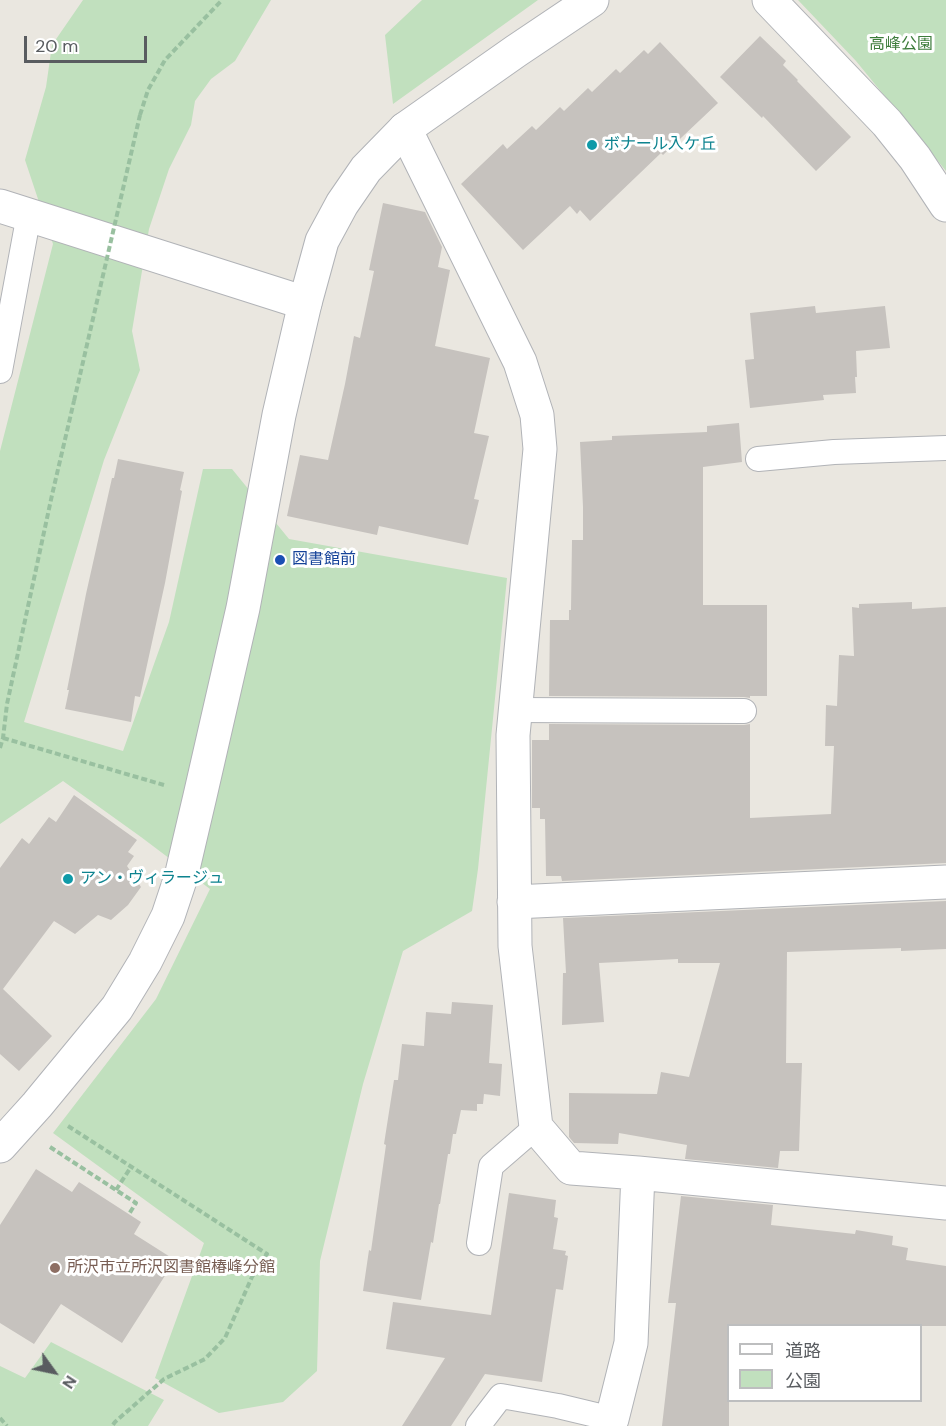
<!DOCTYPE html>
<html>
<head>
<meta charset="utf-8">
<style>
  body { margin:0 }
  #map { position:relative; width:946px; height:1426px; overflow:hidden; background:#eae7e0; font-family:"DM Sans","Noto Sans JP",sans-serif }
  canvas { display:block }
  .legend { position:absolute; left:727px; top:1324px; width:195px; height:78px; box-sizing:border-box; background:#fff; border:2px solid #bdbebf; margin:0; padding:8px 10px; list-style:none; font-size:18px; color:#595c60 }
  .legend li { display:flex; align-items:center; gap:12px; height:30px }
  .legend b { width:30px; border:2px solid #bdbebf }
  .north { position:absolute; left:24px; top:1342px; width:60px; height:60px; -webkit-text-stroke:4px #fff; paint-order:stroke; rotate:123deg; font-size:16px; font-weight:700; line-height:24px; text-align:center; color:#595c60 }
  .north::after { content:''; display:block; margin:auto; width:21px; height:27px; background:#595c60; clip-path:polygon(50% 0,100% 100%,50% 72%,0 100%) }
  .scale { position:absolute; left:24px; top:36px; width:123px; height:27px; box-sizing:border-box; border:3px solid #595c60; border-top:0; padding-left:8px; font-size:18px; line-height:21px; white-space:nowrap; color:#595c60; -webkit-text-stroke:4px #fff; paint-order:stroke }
</style>
</head>
<body>
<div id="map">
<canvas width="946" height="1426"></canvas>
<ul class="legend">
<li><b style="height:8px;background:#fff"></b>道路</li>
<li><b style="height:16px;background:#c1e0be"></b>公園</li>
</ul>
<div class="north">N</div>
<div class="scale">20 m</div>
</div>
<script>
const ctx = document.querySelector('canvas').getContext('2d');
ctx.lineJoin = 'round';
function fillPath(path, color) { ctx.fillStyle = color; ctx.fill(path, 'evenodd'); }
function stroke(path, color, width, dash) { ctx.strokeStyle = color; ctx.lineWidth = width; ctx.lineCap = dash ? 'butt' : 'round'; ctx.setLineDash(dash || []); ctx.stroke(path); }
function label(font, color, halo, rows, align = 'center') {
  ctx.font = font + ' "DM Sans","Noto Sans JP",sans-serif'; ctx.lineWidth = 6; ctx.setLineDash([]); ctx.textBaseline = 'middle'; ctx.strokeStyle = halo; ctx.fillStyle = color; for (const [text, x, y, turn = 0] of rows) {
    ctx.save(); ctx.translate(x, y); ctx.rotate((+turn || 0) * Math.PI / 180); ctx.textAlign = isNaN(turn) ? turn : align; if (halo) ctx.strokeText(text, 0, 0); ctx.fillText(text, 0, 0); ctx.restore();
  }
}
fillPath(new Path2D(`
  M83 0H271L235 61 211 79 195 101 191 125 169 169 149 229 132 331 140 370 104 460 24 722 123 751 169 622 203 469H232L289 539 507 578 478 869 472 911 403 951 363 1084 320 1261 317 1371 283 1402 219 1413 155 1378 204 1243 53 1133 156 999 210 889 141 837 63 781 0 824V451L53 244 25 160 46 87 52 45Z
  M422 0H538L393 104 385 35Z
  M798 0H946V171L856 61Z
  M51 1342 164 1400 148 1426H0V1366L25 1378Z`), '#c1e0be');
fillPath(new Path2D(`
  M760 36 786 61 783 65 798 80 797 81 851 137 816 171 763 116 762 118 720 77Z
  M660 42 718 103 663 155 661 153 590 221 580 210 577 214 570 206 523 250 461 184 503 144 507 149 532 126 536 130 560 107 564 111 588 88 592 92 616 69 620 73 644 50 648 54Z
  M383 203 425 212 442 247 438 267 450 270 435 346 490 358 474 433 489 436 474 499 479 500 468 545 379 526 377 535 287 516 300 455 328 460 345 384 354 336 360 338 374 271 369 270Z
  M815 306 816 313 885 306 890 348 856 351 857 377H855L856 393 823 395 824 400 750 408 745 360 754 359 750 313Z
  M739 423 742 462 703 467V605H767V696H750V698L744 697 549 696 550 620H569V610H571L572 540H583V507L580 442 612 440V436L707 432V426Z
  M118 459 184 472 180 490 182 491 165 583 140 697 135 696 131 722 65 709 69 690H67L86 594 112 478H114Z
  M912 602V609L946 607V863L562 881 561 876H546L545 819H540V808H532V740H549V724L744 725 750 724V818L831 814 834 746H825L826 705 837 706 839 655 854 656 852 607 859 608V604Z
  M74 795 137 840 128 852 134 856 127 866 141 887 128 905 111 920 98 915 75 934 54 921 3 989 52 1036 19 1071 0 1054V868L22 838 29 844 49 817 56 822Z
  M946 901V949L901 951V948L787 952 786 1063H802L799 1151H780L778 1168 685 1159 687 1145 619 1133 618 1144 574 1143 569 1137V1093L657 1094 661 1072 689 1077 720 963H678V959L599 963 604 1022 562 1025 563 973H566L563 918Z
  M452 1002 493 1005 489 1063 502 1064 500 1096 484 1094 483 1104H477V1111L461 1110 456 1134H453L450 1154H448L440 1204H439L433 1243 431 1242 421 1300 363 1291 369 1250 371 1251 386 1145 384 1144 394 1080H398L402 1044 424 1046 426 1012 451 1014Z
  M36 1169 72 1192 79 1182 141 1222 134 1234 175 1260 122 1343 61 1304 34 1344 0 1323V1225Z
  M509 1193 556 1200 554 1217 558 1218 553 1249 566 1251 565 1255 568 1256 563 1290 556 1289 542 1382 485 1374 451 1426H402L445 1358 386 1349 393 1302 491 1315Z
  M681 1196 773 1205 771 1225 855 1234 856 1230 893 1236 892 1245 908 1248 906 1260 946 1266V1326H729V1426H662L676 1303H668Z`), '#c6c2be');
const service = new Path2D(`
  M0 371 29 214
  M758 459 834 452 946 448
  M515 710 744 711
  M479 1243 491 1166 536 1127
  M478 1426 501 1396 558 1406 612 1419`);
const minor = new Path2D(`
  M769 0 887 123 915 158 946 205
  M405 129 520 362 537 415 540 449 513 735 515 946 536 1127 571 1168 638 1173 631 1343 612 1419 609 1426
  M0 206 305 303
  M514 902 946 882
  M638 1173 946 1203`);
const tertiary = new Path2D(`
  M0 1146 37 1105 117 1008 145 962 168 916 181 877 200 796 243 608 279 415 305 303 322 241 342 204 366 169 405 129 516 51 592 0`);
stroke(service, '#b1b3b7', 26);
stroke(minor, '#b1b3b7', 35);
stroke(tertiary, '#b1b3b7', 35);
stroke(new Path2D(`
  M140 115 148 90 165 60 222 0
  M3 738 164 785
  M0 748 3 738 7 704 52 495 74 401
  M68 1126 267 1254 252 1277 225 1338 205 1359 164 1379 115 1422 112 1426
  M50 1147 136 1203 129 1214
  M116 1190 131 1167
  M0 1418 7 1426`), '#99c0a0', 4, [6, 3]);
stroke(service, '#fff', 24);
stroke(minor, '#fff', 33);
stroke(tertiary, '#fff', 33);
stroke(new Path2D(`
  M74 401 140 115`), '#99c0a0', 4, [6, 3]);
for (const [x, y, r, color] of [
  [592,145,6,"#0f9aa8"],
  [280,560,6,"#1a4fb4"],
  [68,879,6,"#0f9aa8"],
  [55,1268,6,"#8d6e63"]
]) { const dot = new Path2D(); dot.arc(x, y, r, 0, 2 * Math.PI); ctx.fillStyle = color; ctx.fill(dot); stroke(dot, '#fff', 2); }
label('16px', '#3d7c3b', '#fff', [
  ["高峰公園",901,45]
]);
label('16px', '#0d838f', '#fff', [
  ["ボナール入ケ丘",604,145],
  ["アン・ヴィラージュ",80,879]
], 'left');
label('16px', '#164399', '#fff', [
  ["図書館前",292,560]
], 'left');
label('16px', '#785e54', '#fff', [
  ["所沢市立所沢図書館椿峰分館",67,1268]
], 'left');
</script>
</body>
</html>
